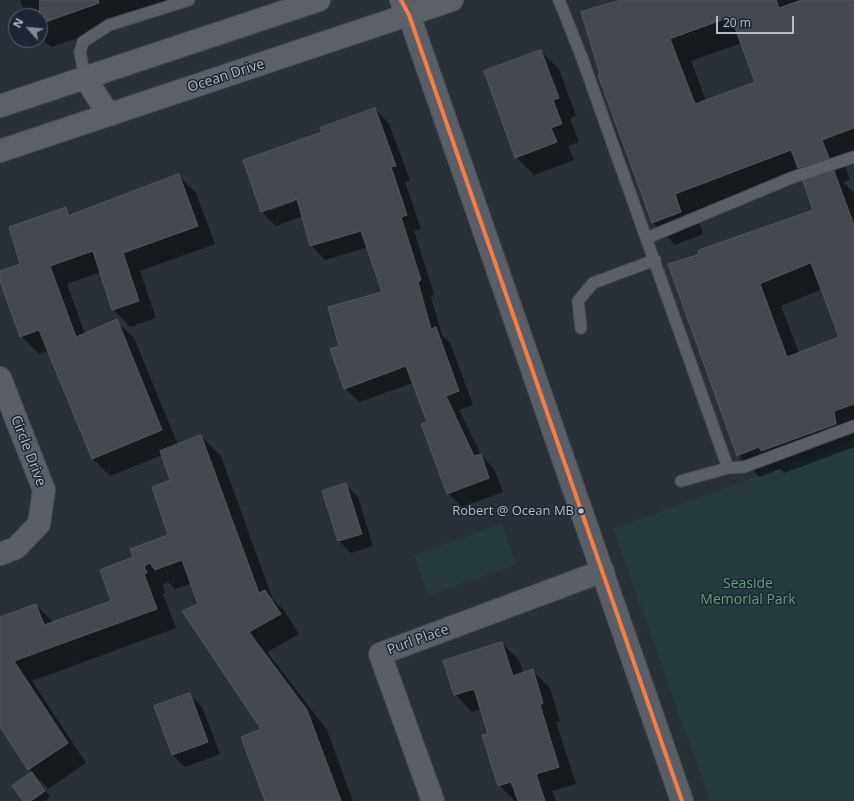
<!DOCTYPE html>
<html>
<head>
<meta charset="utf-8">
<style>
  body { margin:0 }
  #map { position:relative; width:854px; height:801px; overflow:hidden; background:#2a3038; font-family:"Open Sans",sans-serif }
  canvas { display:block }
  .north { position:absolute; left:8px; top:8px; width:40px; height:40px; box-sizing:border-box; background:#1d2633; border:1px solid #59626f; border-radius:50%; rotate:297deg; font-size:11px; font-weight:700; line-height:16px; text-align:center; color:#b4bcc9 }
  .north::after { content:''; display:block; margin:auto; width:14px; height:18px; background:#848b96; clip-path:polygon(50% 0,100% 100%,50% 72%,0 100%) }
  .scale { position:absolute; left:716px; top:16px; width:78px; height:18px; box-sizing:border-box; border:2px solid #b4bcc9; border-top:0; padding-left:5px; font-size:12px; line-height:14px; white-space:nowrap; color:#b4bcc9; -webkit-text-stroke:3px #1d2633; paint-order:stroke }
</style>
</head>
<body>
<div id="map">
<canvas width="854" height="801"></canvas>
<div class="north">N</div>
<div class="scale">20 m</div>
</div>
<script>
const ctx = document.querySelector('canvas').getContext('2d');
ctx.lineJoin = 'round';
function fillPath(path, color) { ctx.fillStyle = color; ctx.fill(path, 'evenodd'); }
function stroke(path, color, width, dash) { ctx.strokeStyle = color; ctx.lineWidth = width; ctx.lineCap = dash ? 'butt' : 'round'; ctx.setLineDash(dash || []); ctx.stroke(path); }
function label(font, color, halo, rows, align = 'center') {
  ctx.font = font + ' "Open Sans",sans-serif'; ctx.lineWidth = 3; ctx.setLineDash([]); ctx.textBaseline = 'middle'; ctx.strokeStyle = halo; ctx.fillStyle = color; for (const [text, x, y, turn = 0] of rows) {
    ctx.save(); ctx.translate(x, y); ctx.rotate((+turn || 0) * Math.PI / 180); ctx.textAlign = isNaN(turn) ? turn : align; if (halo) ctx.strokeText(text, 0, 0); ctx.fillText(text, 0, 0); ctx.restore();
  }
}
fillPath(new Path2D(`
  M854 441V801H710L613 529Z
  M502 524 516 565 428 595 414 555Z`), '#273a3e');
fillPath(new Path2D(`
  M20 0H193L158 14 150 6 103 24 105 29 51 47 40 36V16H26Z
  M624 0H854V158L844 162 850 180 843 182 854 193V447L784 473 780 469 760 477 738 455 697 256 814 211 811 180 806 175 697 216 703 234 675 245 653 223ZM742 43 756 83 706 101 691 61ZM822 289 840 338 799 353 781 306Z
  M541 51 559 69 576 116 570 118 579 142 568 146 574 160 534 175 516 157Z
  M375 109 389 124 410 180 405 182 421 229 414 231 434 294 431 297 442 335 450 343 473 405 459 410 481 455 494 469 503 492 462 507 448 493 428 422 413 383 359 402 345 388 340 346 383 293 368 247 325 260 311 245 303 216 276 226 262 212 244 161 323 133ZM302 197V199L269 211V209Z
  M179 176 196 193 215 244 140 271 156 318 130 327 113 309 101 272 67 284 85 334 116 321 134 338 178 445 201 436 221 456 273 600 284 610 299 634 267 652 327 730 353 801H266L262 730 200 605 192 583 175 589 168 582 163 585 165 593 163 594 176 628 32 681 86 763 48 789 40 780 39 781 50 797 45 801H24L32 773 0 725V618L36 605 54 623 112 602 134 558 169 535 171 481 162 455 110 476 93 459 49 350 39 354 21 336 0 278V272L22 265 65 208 72 214Z
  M346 485 358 497 373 546 351 553 339 541Z
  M502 643 519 660 523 673 532 670 550 688 560 721 556 722 576 784 552 791 556 801H515L499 785 489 734 481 709 472 712 455 694Z
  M190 695 202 707 220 754 185 767 173 755 155 707Z`), '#0007');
const building = new Path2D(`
  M40 0H98L99 3 40 24Z
  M621 0H776L779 8 802 0H854V128L822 140 829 158 798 168 791 150 675 194 681 212 652 223 598 75 600 74 581 12ZM731 17 755 82 695 104 670 39Z
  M541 50 559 98 553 100 562 124 551 128 557 142 515 158 484 71Z
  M375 108 396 166 391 167 407 215 401 217 421 280 418 282 431 329 436 327 459 391 446 396 474 456 481 454 489 478 447 494 421 424 427 422 406 366 344 389 330 349 339 346 328 307 382 292 361 231 310 246 297 199 261 212 243 160 322 132 320 128Z
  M834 171 854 225V404L834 411 836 424 761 451 759 447 737 456 668 264 697 255 699 250 813 210 803 181ZM811 263 839 337 787 357 760 284Z
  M179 174 198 226 123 253 139 301 112 310 93 251 50 266 76 337 117 319 162 430 92 459 39 330 20 337 0 281V271L20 264 9 227 66 207 69 215Z
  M201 435 259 593 265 590 281 614 249 632 307 710 341 801H265L241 737 261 729 182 611 198 604 182 560 155 570 150 563 144 566 147 573 144 574 157 609 14 661 68 743 28 770 0 727V617L36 604 44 625 111 601 100 570 133 557 130 549 168 535 152 487 170 480 160 451Z
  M346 483 362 534 338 541 322 491Z
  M502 642 513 676 533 669 543 703 540 705 559 767 536 774 545 801H518L511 782 498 786 482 735 488 734 474 689 454 695 443 661Z
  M190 693 208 742 172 755 154 706Z
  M32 772 45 791 31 801H23L12 786Z`);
fillPath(building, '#444950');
stroke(building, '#52575f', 1);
const service = new Path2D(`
  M559 0 582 58 728 468
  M85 78 80 52 83 42 109 25 189 0
  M647 238 791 178 854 157
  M581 328 578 301 593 283 655 260
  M681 481 728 468 744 467 854 426`);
const minor = new Path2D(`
  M0 378 44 490 39 524 16 548 0 554
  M433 801 380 654 603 571`);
const tertiary = new Path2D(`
  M401 0 409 15 682 801`);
const primary = new Path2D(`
  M85 78 109 115
  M0 106 319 0
  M0 151 452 0`);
stroke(service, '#484c53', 13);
stroke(minor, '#484c53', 24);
stroke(tertiary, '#484c53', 24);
stroke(primary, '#484c55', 24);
stroke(service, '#5a5e66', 11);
stroke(minor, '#5a5e66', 22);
stroke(tertiary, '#5a5e66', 22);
stroke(primary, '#5c6168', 22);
stroke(new Path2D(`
  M401 0 409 15 682 801`), '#f77d43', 4);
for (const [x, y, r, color] of [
  [581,511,3.5,"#b4bcc9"]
]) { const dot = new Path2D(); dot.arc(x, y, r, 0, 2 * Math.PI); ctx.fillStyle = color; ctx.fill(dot); stroke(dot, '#1d2633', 1.5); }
label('13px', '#b4bcc9', '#1d2633', [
  ["Robert @ Ocean MB",574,511]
], 'right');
label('14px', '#b4bcc9', '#1d2633', [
  ["Ocean Drive",226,76,-18],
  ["Circle Drive",28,451,69],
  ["Purl Place",418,640,-20]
]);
label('14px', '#6b9a76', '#1d2633', [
  ["Seaside",748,584],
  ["Memorial Park",748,600]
]);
</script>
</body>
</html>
